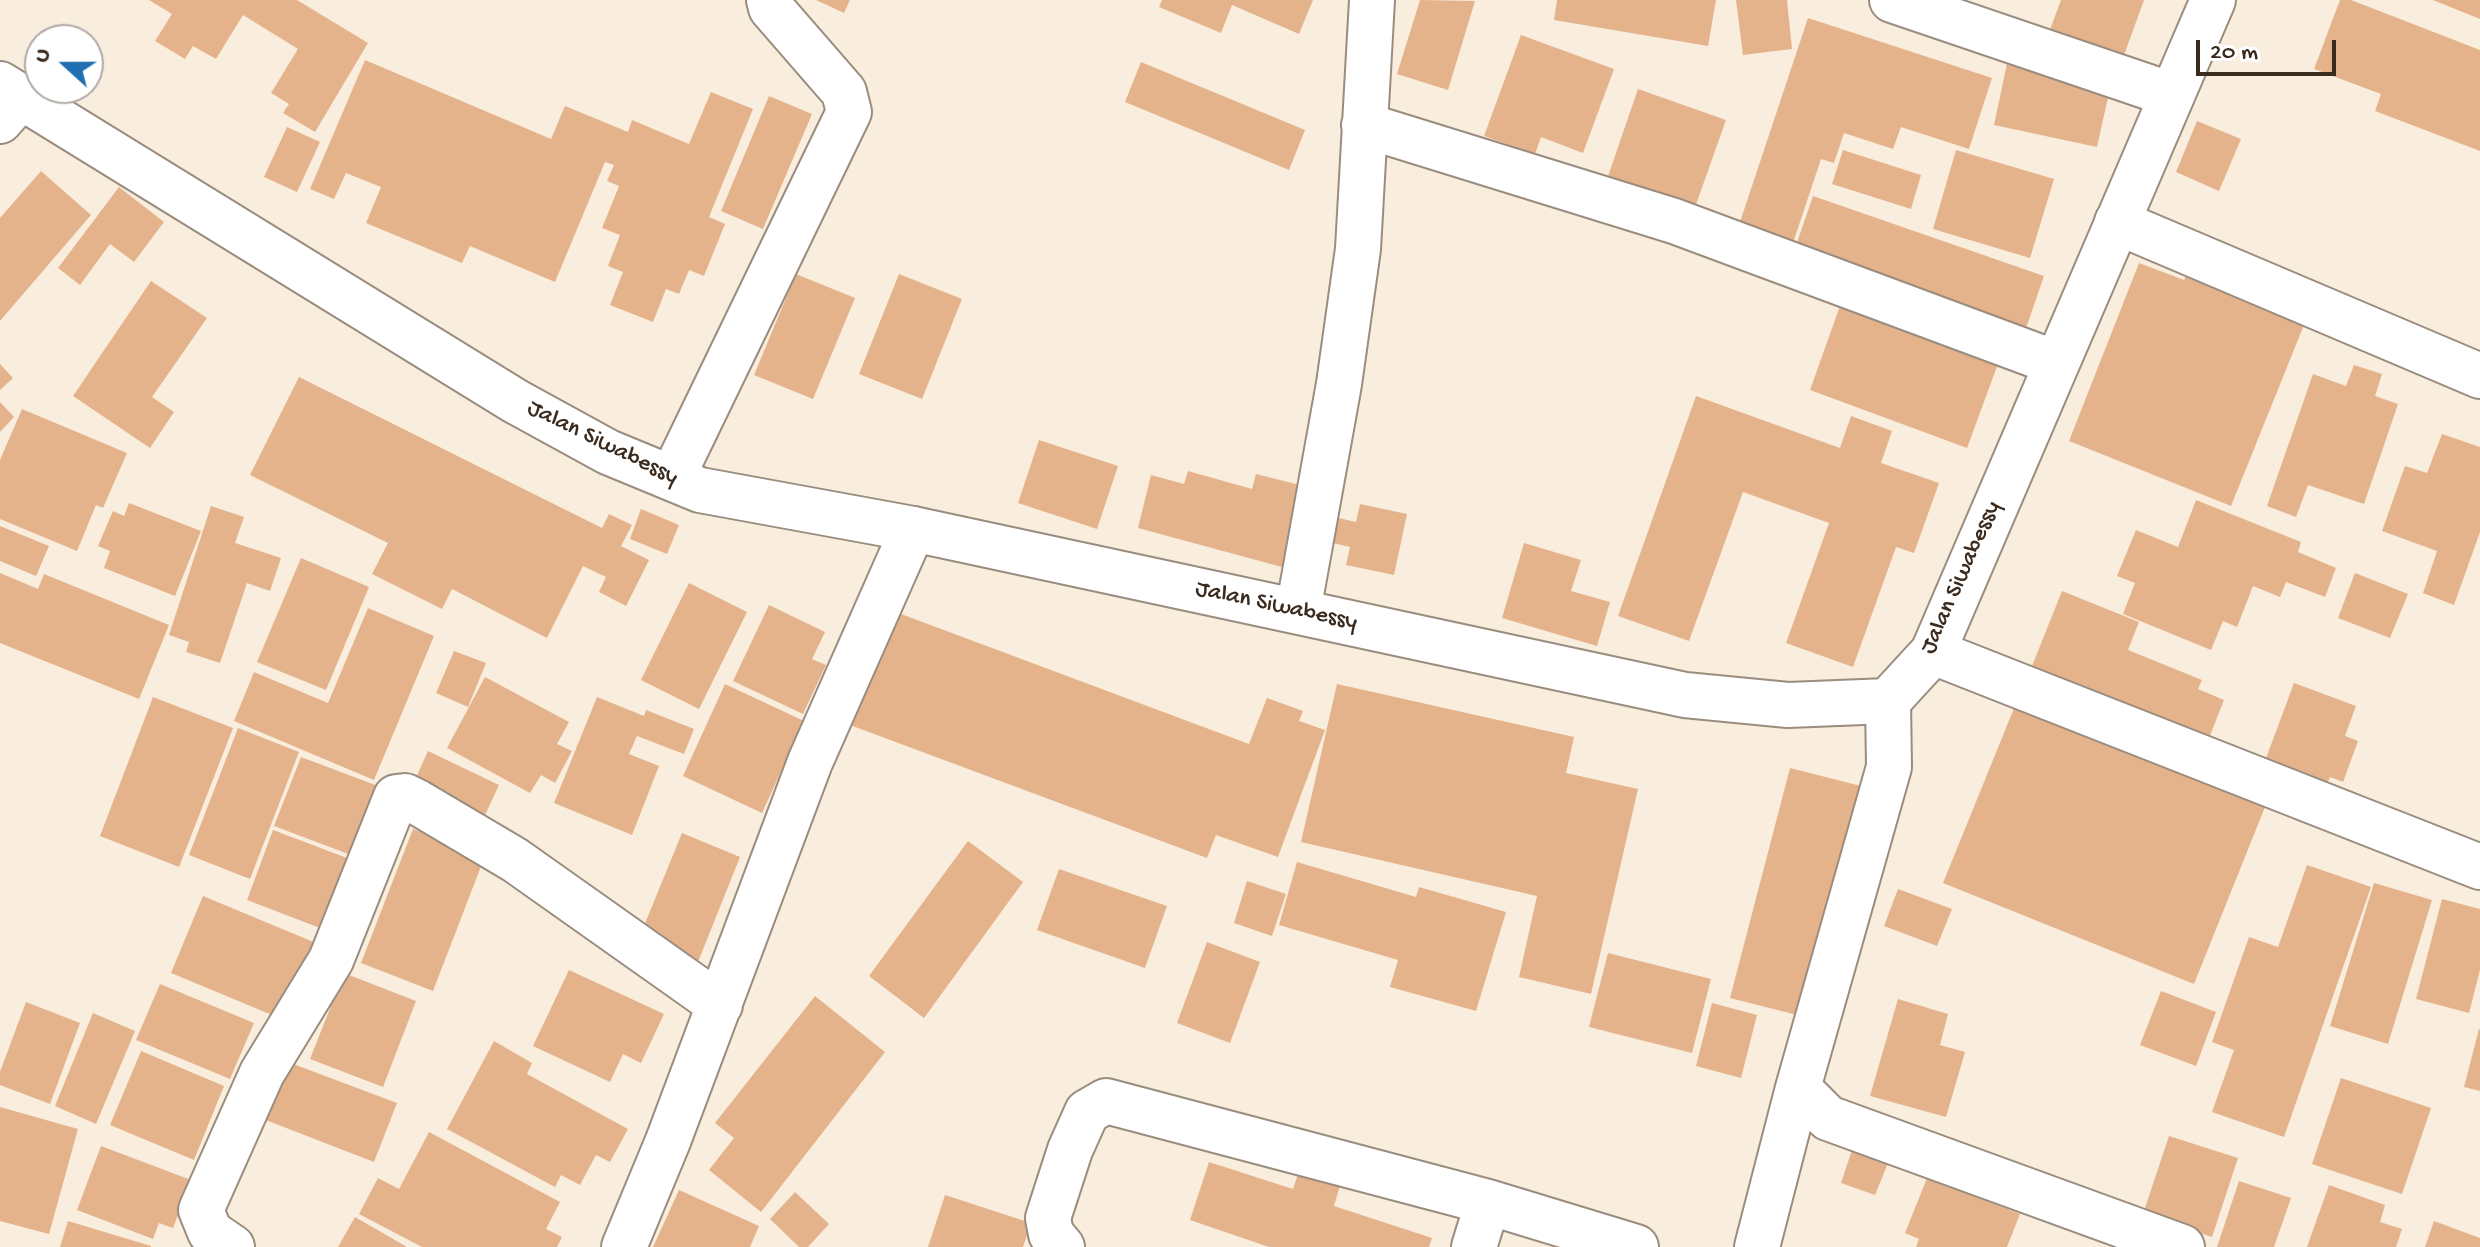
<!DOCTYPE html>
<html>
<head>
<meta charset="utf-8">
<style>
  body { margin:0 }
  #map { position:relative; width:2480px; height:1247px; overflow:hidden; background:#f9eddd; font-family:"Gochi Hand",sans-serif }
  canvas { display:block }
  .north { position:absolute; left:24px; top:24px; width:80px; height:80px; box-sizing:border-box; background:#fff; border:2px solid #b1aaa5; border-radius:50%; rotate:291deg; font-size:22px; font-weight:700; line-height:32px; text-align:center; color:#3b2a1e }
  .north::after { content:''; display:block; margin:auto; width:28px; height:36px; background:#1f6fb2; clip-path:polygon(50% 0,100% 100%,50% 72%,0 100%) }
  .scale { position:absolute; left:2196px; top:40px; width:140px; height:36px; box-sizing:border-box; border:4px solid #3b2a1e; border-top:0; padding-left:10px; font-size:24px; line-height:28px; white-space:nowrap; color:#3b2a1e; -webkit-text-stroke:6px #fff; paint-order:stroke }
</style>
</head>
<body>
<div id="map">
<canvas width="2480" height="1247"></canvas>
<div class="north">U</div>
<div class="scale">20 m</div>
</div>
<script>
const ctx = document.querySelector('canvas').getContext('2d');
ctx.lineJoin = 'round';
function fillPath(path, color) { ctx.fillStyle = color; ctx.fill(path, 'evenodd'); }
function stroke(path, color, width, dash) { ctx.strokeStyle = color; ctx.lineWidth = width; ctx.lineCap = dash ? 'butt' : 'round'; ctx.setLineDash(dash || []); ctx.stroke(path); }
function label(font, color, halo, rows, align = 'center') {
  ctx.font = font + ' "Gochi Hand",sans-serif'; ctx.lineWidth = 6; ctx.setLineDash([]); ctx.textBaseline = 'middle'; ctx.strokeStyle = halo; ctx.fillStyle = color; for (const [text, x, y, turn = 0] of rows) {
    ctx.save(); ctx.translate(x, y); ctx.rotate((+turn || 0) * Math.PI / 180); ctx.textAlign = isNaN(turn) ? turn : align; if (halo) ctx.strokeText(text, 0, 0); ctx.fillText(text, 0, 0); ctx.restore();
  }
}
fillPath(new Path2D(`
  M149 0H297L368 43 315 132 283 113 289 104 271 93 298 49 243 15 216 59 193 46 185 59 155 41 172 14Z
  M816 0H850L844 13Z
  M1162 0H1313L1299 34 1232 5 1221 33 1159 7Z
  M1420 0 1475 1 1448 90 1397 74Z
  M1557 0H1716L1708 46 1554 20Z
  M1736 0H1787L1792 49 1743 55Z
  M2061 0H2144L2119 69 2045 43Z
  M2340 0H2351L2480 50V151L2375 111 2381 94 2314 69Z
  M2433 0H2480V19Z
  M1808 18 1992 78 1969 149 1901 127 1893 149 1844 133 1834 163 1821 159 1791 249 1737 231Z
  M1521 35 1614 69 1583 153 1541 137 1535 154 1484 136Z
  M2009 54 2113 75 2097 147 1994 125Z
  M365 60 551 139 565 106 628 132 632 120 689 144 711 92 753 109 709 217 725 224 704 276 689 270 679 294 666 289 653 322 610 305 623 272 608 266 620 235 602 228 619 186 607 181 614 165 605 162 555 282 470 246 462 263 366 223 381 187 346 173 334 199 310 189Z
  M1141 62 1305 130 1289 170 1125 102Z
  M1638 89 1726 120 1693 213 1606 182Z
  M769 96 812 114 763 229 721 211Z
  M2197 121 2241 139 2219 191 2176 172Z
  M287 127 320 142 297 192 264 177Z
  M1843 150 1921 175 1911 209 1832 184Z
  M1956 150 2054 179 2030 258 1933 229Z
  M41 171 91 215 0 321V218Z
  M119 187 164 222 134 262 110 244 80 285 58 268Z
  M1813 196 2044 276 2023 337 1792 257Z
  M2139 263 2184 280 2189 268 2308 315 2231 506 2069 441Z
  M796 274 855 298 813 399 754 375Z
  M899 274 962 299 922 399 859 374Z
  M151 281 207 318 152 397 174 412 150 448 73 396Z
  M1841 303 1999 361 1967 448 1810 390Z
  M0 364 13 378 0 390Z
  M2354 365 2382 374 2375 396 2398 404 2364 504 2308 485 2296 517 2267 506 2313 374 2346 386Z
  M299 377 602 528 609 514 632 525 621 546 649 560 626 606 599 592 606 577 583 566 547 638 452 589 442 609 372 574 388 543 250 475Z
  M1696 396 1840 448 1851 416 1892 431 1881 463 1939 483 1914 553 1896 547 1853 667 1786 643 1829 523 1743 492 1689 641 1618 616Z
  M0 402 14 417 0 432Z
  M22 409 127 453 103 508 96 505 77 551 0 519V460Z
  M2442 434 2480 447V532L2454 605 2423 593 2437 551 2382 531 2405 466 2427 473Z
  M1039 440 1118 466 1097 529 1018 503Z
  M1188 471 1252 489 1256 474 1304 486 1282 567 1138 528 1151 475 1184 484Z
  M2196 500 2301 542 2298 552 2336 568 2325 597 2286 582 2280 597 2253 586 2237 627 2223 621 2211 650 2123 614 2135 583 2117 576 2136 530 2178 547Z
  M129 503 201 531 175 596 104 568 110 551 98 546 113 511 124 516Z
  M1360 504 1407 514 1394 575 1346 565 1350 547 1324 541 1330 516 1356 522Z
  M211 506 244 517 235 543 281 558 270 591 247 583 220 663 186 652 189 642 169 635Z
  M641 509 679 525 667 554 630 539Z
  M0 526 49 546 36 576 0 561Z
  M1524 543 1581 560 1571 591 1610 602 1597 646 1502 618Z
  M301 558 369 587 326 690 257 662Z
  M0 573 38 589 44 574 169 625 139 699 0 643Z
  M2355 573 2408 594 2390 638 2338 618Z
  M689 583 747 612 699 709 641 680Z
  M2062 591 2139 622 2128 650 2202 680 2198 689 2224 700 2207 743 2183 727 2032 666Z
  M769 605 825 632 812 659 826 665 803 714 733 681Z
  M368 608 434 636 374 780 234 721 254 672 328 703Z
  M893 611 1249 744 1267 698 1303 711 1299 721 1325 730 1278 857 1216 835 1207 858 850 725Z
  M454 651 486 663 468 707 436 693Z
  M485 677 569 722 557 744 572 751 555 783 541 775 530 793 447 748Z
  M2294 683 2356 706 2345 736 2358 741 2343 782 2330 777 2324 792 2262 769Z
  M725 684 804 721 762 813 683 776Z
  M1337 684 1574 737 1566 773 1638 789 1591 994 1519 977 1537 896 1301 842Z
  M2021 691 2271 792 2194 984 1943 883Z
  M153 697 233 728 179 867 100 836Z
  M597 697 644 716 646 710 694 729 684 754 637 736 629 754 659 766 632 835 554 803Z
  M238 728 299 752 250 879 189 855Z
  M428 751 499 785 480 826 409 793Z
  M301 757 378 786 351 855 274 826Z
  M1790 768 1861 786 1801 1016 1730 998Z
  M413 829 485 856 433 991 361 963Z
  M273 830 347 858 320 928 247 900Z
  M682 833 740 857 698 962 639 938Z
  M968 841 1023 882 924 1018 869 976Z
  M1297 862 1416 897 1419 887 1506 912 1476 1011 1390 987 1398 960 1279 925Z
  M2307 865 2371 887 2284 1137 2212 1112 2234 1050 2212 1042 2249 937 2278 947Z
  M1059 869 1167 906 1145 968 1037 930Z
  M1247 881 1286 894 1272 936 1234 923Z
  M2374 883 2432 900 2388 1044 2330 1026Z
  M1898 889 1952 909 1937 946 1884 926Z
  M203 896 316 943 284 1020 171 973Z
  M2442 899 2480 909V970L2469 1013 2416 999Z
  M1207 942 1260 962 1230 1043 1177 1023Z
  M1608 953 1711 979 1692 1053 1589 1027Z
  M569 970 664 1014 641 1063 623 1054 610 1082 533 1046Z
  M344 973 416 1001 383 1087 310 1059Z
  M160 984 254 1023 230 1079 136 1040Z
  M2161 991 2216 1012 2196 1066 2140 1045Z
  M815 996 885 1052 761 1212 709 1170 734 1138 715 1123Z
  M1898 999 1948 1014 1940 1045 1965 1052 1946 1117 1870 1096Z
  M26 1002 80 1023 50 1104 0 1085V1072Z
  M1712 1003 1757 1015 1741 1078 1696 1066Z
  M93 1013 135 1031 96 1124 55 1106Z
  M2479 1029H2480V1091L2464 1087Z
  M494 1041 532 1063 527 1074 628 1129 610 1162 596 1155 580 1185 561 1175 555 1187 447 1129Z
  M141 1051 224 1086 194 1160 110 1125Z
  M280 1059 397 1103 374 1162 258 1117Z
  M2341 1078 2431 1108 2402 1194 2312 1164Z
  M0 1107 78 1129 49 1234 0 1221Z
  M429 1132 560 1202 546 1229 562 1237 557 1247H422L359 1214 378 1178 399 1189Z
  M2169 1136 2238 1158 2212 1237 2143 1214Z
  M101 1146 191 1180 173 1228 159 1223 153 1239 77 1210Z
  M1852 1150 1888 1163 1875 1195 1841 1183Z
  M1209 1162 1293 1189 1300 1168 1341 1182 1334 1206 1432 1238 1429 1247H1269L1190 1220Z
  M1927 1178 2020 1214 2007 1247H1916L1919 1239 1905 1233Z
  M2239 1181 2291 1198 2274 1247H2217Z
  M2329 1185 2385 1205 2380 1222 2402 1229 2396 1247H2307Z
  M679 1190 759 1226 750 1247H653Z
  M795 1192 829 1224 808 1247H799L770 1219Z
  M945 1195 1031 1223 1023 1247H928Z
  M355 1217 407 1247H338Z
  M68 1221 151 1246V1247H60Z
  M2434 1221 2480 1238V1247H2425Z`), '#e5b38b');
const minor = new Path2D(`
  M1892 0 2172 95
  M0 121 22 96
  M1364 125 1674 221 2056 363
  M2117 222 2480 376
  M672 478 849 112 844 92 771 8 769 0
  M1298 611 1339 384 1358 249 1372 0
  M1933 652 2480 867
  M1798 1088 1828 1118 2182 1247
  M1488 1202 1636 1247
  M232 1247 210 1232 201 1210 262 1073 331 960 396 797 405 796 417 802 515 860 720 1005
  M624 1247 668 1141 810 762 913 529
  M1062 1247 1051 1234 1048 1218 1070 1150 1087 1112 1106 1101 1488 1202 1474 1247
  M1757 1247 1798 1088 1889 767 1888 701`);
const major = new Path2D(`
  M0 84 515 401 608 452 700 490 913 529 1685 695 1788 705 1888 701 1933 652 2213 0`);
stroke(minor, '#9a8c7e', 48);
stroke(major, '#9a8c7e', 48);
stroke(minor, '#fff', 44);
stroke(major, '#fff', 44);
label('24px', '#3b2a1e', '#fff', [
  ["Jalan Siwabessy",602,444,26],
  ["Jalan Siwabessy",1962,578,-66],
  ["Jalan Siwabessy",1276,607,12]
]);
</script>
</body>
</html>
